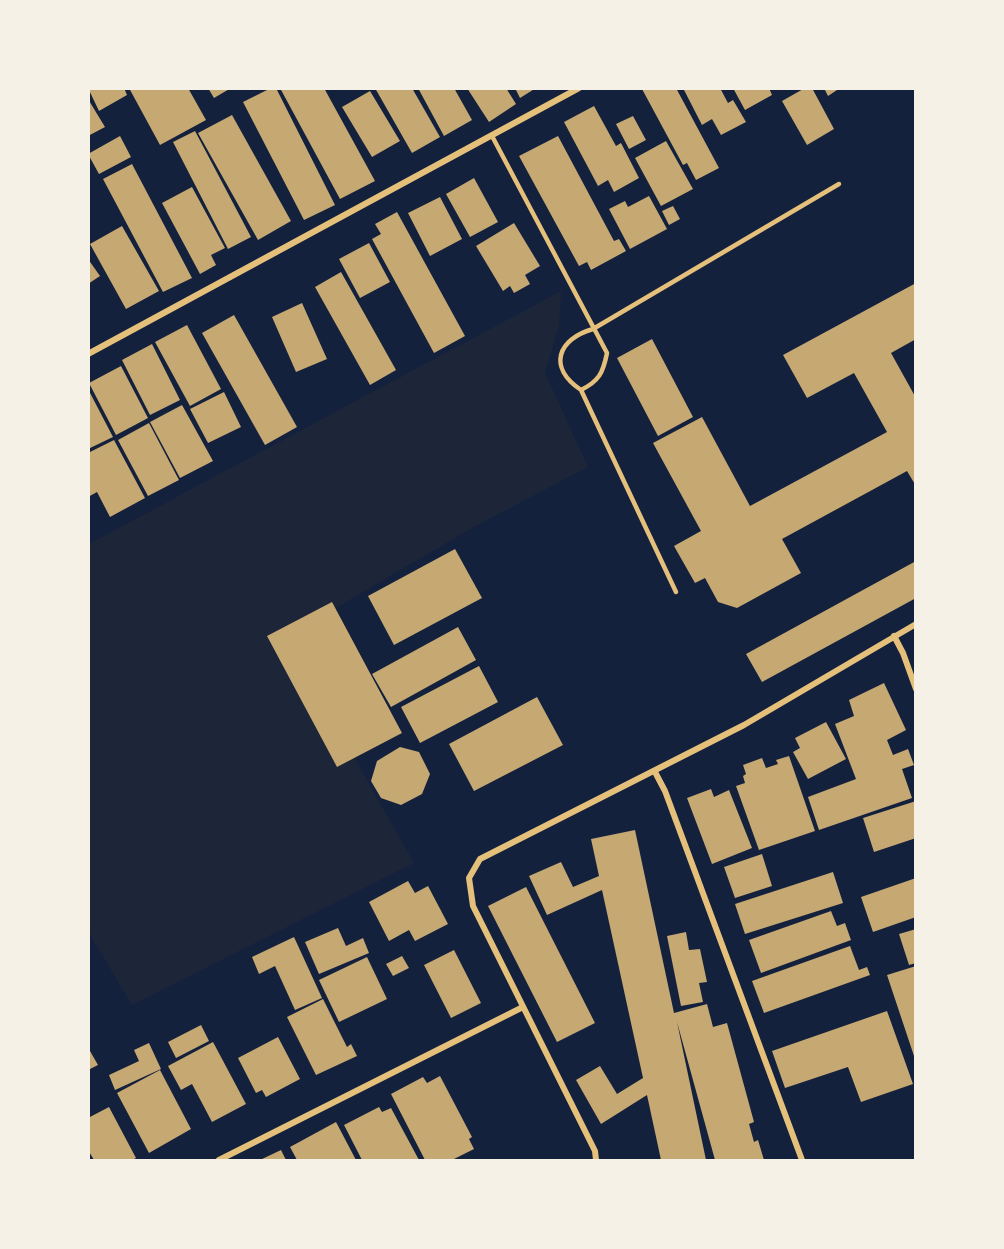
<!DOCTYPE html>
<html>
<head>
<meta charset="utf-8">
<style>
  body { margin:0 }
  #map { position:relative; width:1004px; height:1249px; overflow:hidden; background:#14213d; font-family:"Nunito Sans",sans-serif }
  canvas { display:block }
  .frame { position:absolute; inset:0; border:90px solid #f6f1e7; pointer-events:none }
</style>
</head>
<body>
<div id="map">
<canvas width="1004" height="1249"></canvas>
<div class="frame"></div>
</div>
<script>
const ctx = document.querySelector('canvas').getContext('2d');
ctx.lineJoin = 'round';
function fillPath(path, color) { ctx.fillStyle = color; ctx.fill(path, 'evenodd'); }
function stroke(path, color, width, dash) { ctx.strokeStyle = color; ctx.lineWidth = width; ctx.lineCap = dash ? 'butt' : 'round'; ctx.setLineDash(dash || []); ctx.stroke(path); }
fillPath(new Path2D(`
  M561 291 559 326 545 373 588 467 472 528 307 625 285 635 414 863 132 1005 89 933V544Z`), '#1d2539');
fillPath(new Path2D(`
  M88 88H124L127 95 99 111Z
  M129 88H188L206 120 160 145Z
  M208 88H231L214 98Z
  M271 88H276L335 205 304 220 243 102Z
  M280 88H324L375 181 340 199Z
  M375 88H412L440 137 412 153Z
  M418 88H454L472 120 444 136Z
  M467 88H506L516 104 489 122Z
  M515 88H536L520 98Z
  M676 88 719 168 696 180 687 163 683 165 642 89Z
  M683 88H720L728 103 733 100 746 122 721 135 712 119 702 125Z
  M733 88H769L772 95 745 110Z
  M805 88H812L834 129 807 145 782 101Z
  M824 88H840L828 96Z
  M370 91 400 141 372 157 342 107Z
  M88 99 105 127 88 136Z
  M594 106 616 146 621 143 639 178 614 192 608 180 598 186 564 122Z
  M232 115 291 221 258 240 198 133Z
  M633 116 646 140 629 149 616 124Z
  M195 131 251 237 228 249 173 142Z
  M120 136 131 157 99 174 88 154Z
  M558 136 614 241 619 239 626 251 591 270 587 262 579 266 519 156Z
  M666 141 693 189 661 206 635 158Z
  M132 164 192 278 163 292 103 179Z
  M474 178 498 222 470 237 446 194Z
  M192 187 225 248 211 255 216 265 200 274 162 203Z
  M649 196 667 229 630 249 609 209 625 201 628 207Z
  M440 197 462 239 430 256 408 213Z
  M673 206 680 219 669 225 662 211Z
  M397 212 465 336 434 353 372 239 381 234 375 224Z
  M514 223 540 266 525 275 530 284 514 293 510 286 503 291 476 246Z
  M122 226 159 291 126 309 90 244Z
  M369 243 390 282 360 298 339 259Z
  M88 259 100 276 88 284Z
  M341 272 396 370 370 385 315 287Z
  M916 283V339L891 353 916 398V486L907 471 782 539 801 573 737 608 718 602 705 578 695 583 674 546 701 531 653 443 702 417 750 506 887 432 854 373 807 398 783 355Z
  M302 303 327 359 296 372 272 317Z
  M234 315 297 427 265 445 202 333Z
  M187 325 221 389 190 406 155 342Z
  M652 339 693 417 658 436 617 358Z
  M152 344 180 400 150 415 122 360Z
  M121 366 148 418 116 435 89 383Z
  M88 389 113 437 88 449Z
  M224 392 241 427 208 443 190 409Z
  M182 405 213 461 180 478 150 422Z
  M149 423 179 480 148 496 118 440Z
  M114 440 145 498 110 517 97 492 88 497V453Z
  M455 549 482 598 394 645 368 596Z
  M916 561V598L762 682 746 654Z
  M332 602 402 733 337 767 267 636Z
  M458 627 476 660 391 707 372 674Z
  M479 666 498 702 420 743 401 707Z
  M884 683 906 730 887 740 893 755 908 749 914 765 902 769 912 798 819 830 808 797 856 779 835 724 854 716 849 700Z
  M537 697 563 745 474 791 449 744Z
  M826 722 846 759 808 779 793 752 800 748 795 738Z
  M400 747 419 752 430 774 422 794 401 805 381 798 371 781 377 761Z
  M789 756 815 831 759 850 736 786 745 783 743 776 746 774 743 765 762 758 766 768 778 764 776 760Z
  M711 789 714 797 729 790 752 848 712 864 687 798Z
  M916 801V838L874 852 863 818Z
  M635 830 674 1013 707 1004 713 1027 727 1023 754 1122 749 1124 754 1142 758 1140 764 1160H715L677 1022 706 1160H661L647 1095 601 1124 576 1080 600 1066 617 1094 643 1078 602 890 547 915 529 876 561 862 573 887 599 876 591 839Z
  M762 854 772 886 735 898 724 867Z
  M833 872 843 903 745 934 735 904Z
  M916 878V917L873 932 861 897Z
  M408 881 415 893 428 886 448 924 415 941 409 930 389 941 369 902Z
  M526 887 595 1023 557 1042 488 906Z
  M831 911 837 926 845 923 851 940 761 973 749 940Z
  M338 928 346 946 363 938 369 953 319 974 305 942Z
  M916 929V963L909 965 899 934Z
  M686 932 689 950 700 949 707 982 699 983 703 1002 681 1006 667 936Z
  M294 937 322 998 295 1010 275 966 259 974 252 957Z
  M850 946 859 970 867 967 870 975 764 1013 752 981Z
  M454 950 481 1003 451 1018 424 965Z
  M402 956 409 968 393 976 386 964Z
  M367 957 387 999 339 1022 319 980Z
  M916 966V1059H915L887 975Z
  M323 999 347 1047 351 1044 357 1056 316 1075 287 1017Z
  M887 1011 913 1084 861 1102 848 1067 785 1088 772 1051Z
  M201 1025 209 1041 176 1058 168 1042Z
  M278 1037 300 1079 266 1097 262 1090 256 1093 238 1058Z
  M213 1042 246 1104 212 1122 192 1084 181 1090 168 1066Z
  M149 1043 161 1069 115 1090 109 1075 139 1061 134 1050Z
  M90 1051 98 1065 88 1070V1052Z
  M160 1070 191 1129 149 1153 117 1093Z
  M440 1076 472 1137 469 1139 474 1149 452 1160H425L391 1094 423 1077 427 1083Z
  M109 1107 136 1158 132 1160H94L88 1150V1118Z
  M379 1107 382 1112 391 1108 419 1160H362L344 1125Z
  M336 1122 356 1160H297L290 1147Z
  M281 1150 286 1160H260Z`), '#c6a872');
stroke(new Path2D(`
  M492 136 607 353C603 373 599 381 581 390
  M676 592 581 390C547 367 558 339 593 329L839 184`), '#e5c07b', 4.5);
stroke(new Path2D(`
  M88 354 579 88
  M894 636 903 653 916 689
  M655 772 665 791 802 1160
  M219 1160 523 1007
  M596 1160 595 1151 473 906 469 878 480 859 744 725 916 624`), '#e5c07b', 6);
</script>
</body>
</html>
